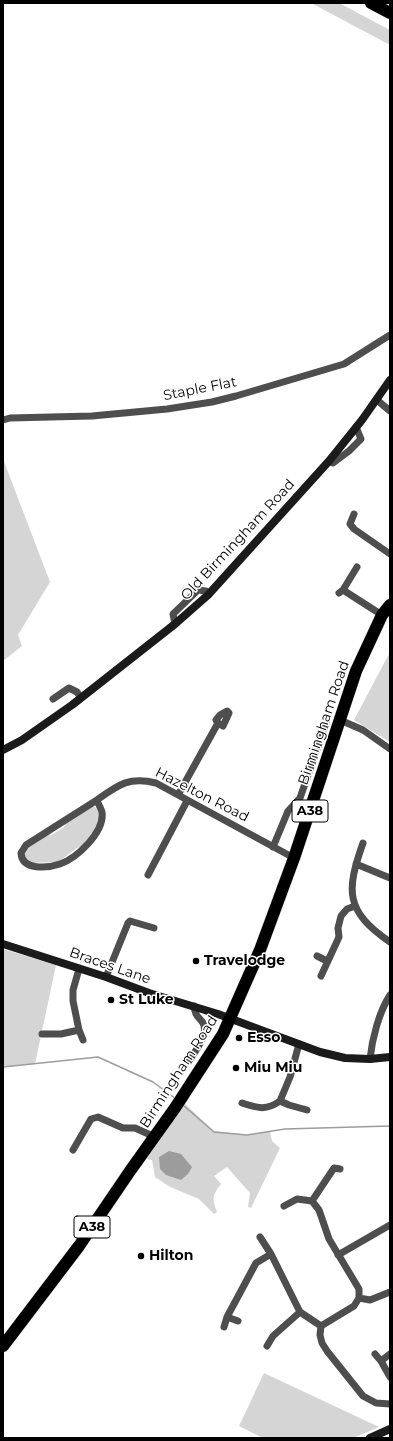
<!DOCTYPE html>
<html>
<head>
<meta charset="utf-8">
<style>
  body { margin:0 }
  #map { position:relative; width:393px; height:1441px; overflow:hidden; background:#fff; font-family:Montserrat,sans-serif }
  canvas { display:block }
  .frame { position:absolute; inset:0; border:4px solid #000; pointer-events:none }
</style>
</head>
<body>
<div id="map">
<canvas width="393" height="1441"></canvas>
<div class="frame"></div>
</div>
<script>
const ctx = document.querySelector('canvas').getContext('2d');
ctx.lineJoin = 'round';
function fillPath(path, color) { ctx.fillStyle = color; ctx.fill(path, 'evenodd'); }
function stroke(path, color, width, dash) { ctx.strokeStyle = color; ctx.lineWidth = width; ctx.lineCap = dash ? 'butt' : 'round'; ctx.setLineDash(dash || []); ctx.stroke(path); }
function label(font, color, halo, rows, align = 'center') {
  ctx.font = font + ' Montserrat,sans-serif'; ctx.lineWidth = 3; ctx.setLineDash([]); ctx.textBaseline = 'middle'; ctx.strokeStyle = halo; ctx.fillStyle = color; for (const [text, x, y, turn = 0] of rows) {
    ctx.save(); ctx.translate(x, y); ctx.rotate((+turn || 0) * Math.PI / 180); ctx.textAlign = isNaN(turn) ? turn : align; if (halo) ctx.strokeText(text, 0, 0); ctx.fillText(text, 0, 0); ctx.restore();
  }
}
fillPath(new Path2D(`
  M311 3H339L390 30V45Z
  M3 459 50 582 18 635 22 646 3 661Z
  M390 652V742L354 720Z
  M90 806 95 807 99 811C99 814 99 818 99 821 97 829 86 847 77 848L58 862 29 863 24 856 27 848 49 834 52 835 64 827 66 823Z
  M3 949 56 965 35 1064 3 1067Z
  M185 1104 214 1131 247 1135 270 1131 272 1141 280 1148 251 1208 248 1207 250 1193 227 1167 214 1176 221 1184C212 1196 212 1198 217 1212L214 1214 199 1199 170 1187 155 1177 152 1160 147 1159 152 1150Z
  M264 1373 379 1427 353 1438H263L239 1426Z`), '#d5d5d5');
fillPath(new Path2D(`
  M169 1151 181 1154 192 1167 188 1174 181 1180 166 1175 160 1169 159 1157Z`), '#9c9c9c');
stroke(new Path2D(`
  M3 1067 98 1057 153 1082 176 1099
  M183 1105 214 1132 247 1135 285 1129 390 1126`), '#9c9c9c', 1.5);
const highway = new Path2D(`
  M371 3 390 13
  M3 1346 79 1246 130 1171 175 1108 223 1034 260 950 294 858 356 671 382 615 390 605`);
stroke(highway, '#dbdbdb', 13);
stroke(new Path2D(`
  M377 400 390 411
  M3 420 10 418 92 416 167 409 212 402 236 396 344 364 390 335
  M329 461 333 463 349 451 361 439 356 427
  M354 514 350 524 354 529 390 554
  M343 590 382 615
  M339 593 343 590 357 567
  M175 624 173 614 198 590 206 591 208 595
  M53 699 69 688 77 692 81 698
  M340 720 363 730 390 749
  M178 795 218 723 216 720 220 715 227 711 229 713 223 726 218 723
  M97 800 26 845 21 853C22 871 48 868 60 864 77 858 105 832 102 812 101 808 98 804 97 800 118 785 129 776 156 783L294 858
  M363 843C346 891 345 911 390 942
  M273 847 288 811 300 798 326 723
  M356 864 390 878
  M148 875 187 801
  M317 956 327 961
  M321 976 339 937 338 928 341 916 347 909 355 906
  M106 977 128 923 130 921 154 928
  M79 1030 83 1040
  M42 1034H61L79 1030 73 1001V990L79 969
  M370 1059C372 1039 379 1012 390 995
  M189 1061C195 1051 209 1035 203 1023 198 1016 195 1016 194 1006
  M280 1101 290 1077 299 1044
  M242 1103C258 1108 266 1111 280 1101L289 1105 307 1110
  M73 1150 91 1119 98 1117 123 1128H135L155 1137
  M312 1201 334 1168 340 1169
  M284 1206 297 1199 312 1201 319 1210 329 1239 359 1289V1298L354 1306 321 1326 320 1335 322 1343 327 1351 363 1396 376 1403 390 1404
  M260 1237 271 1254 300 1312 321 1326
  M338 1255 390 1225
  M359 1298 370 1300 390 1292
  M227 1317 238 1321
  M224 1327 227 1317 256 1263 271 1254
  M267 1346 273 1336 300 1312
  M375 1354 381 1361 390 1377
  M381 1361 390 1354`), '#4e4e4e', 7);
stroke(new Path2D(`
  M3 750 22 740 72 705 175 624 208 595 329 461 362 420 390 380
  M3 944 106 977 149 993 218 1014 320 1052 345 1058 370 1059 390 1057
  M370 1438 390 1429`), '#1b1b1b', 8);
stroke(highway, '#000', 12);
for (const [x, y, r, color] of [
  [196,961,4,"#000"],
  [111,1000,4,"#000"],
  [239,1038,4,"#000"],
  [236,1068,4,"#000"],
  [141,1256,4,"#000"]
]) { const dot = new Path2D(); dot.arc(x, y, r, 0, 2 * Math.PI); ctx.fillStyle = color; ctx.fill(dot); stroke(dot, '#fff', 1.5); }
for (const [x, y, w] of [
  [310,811,36],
  [92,1227,36]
]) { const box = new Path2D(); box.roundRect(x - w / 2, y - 11, w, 22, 3); ctx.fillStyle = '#fff'; ctx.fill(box); stroke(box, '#000', 1); }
label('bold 13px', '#000', null, [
  ["A38",310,811],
  ["A38",92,1227]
]);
label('14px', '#000', '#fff', [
  ["Staple Flat",200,389,-11],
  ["Old Birmingham Road",238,540,-47],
  ["Birmingham Road",324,723,-71],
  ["Hazelton Road",202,795,27],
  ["Braces Lane",110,966,19],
  ["Birmingham Road",179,1072,-57]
]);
label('bold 14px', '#000', '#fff', [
  ["Travelodge",204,961],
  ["St Luke",119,1000],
  ["Esso",247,1038],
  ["Miu Miu",244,1068],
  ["Hilton",149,1256]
], 'left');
</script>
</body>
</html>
